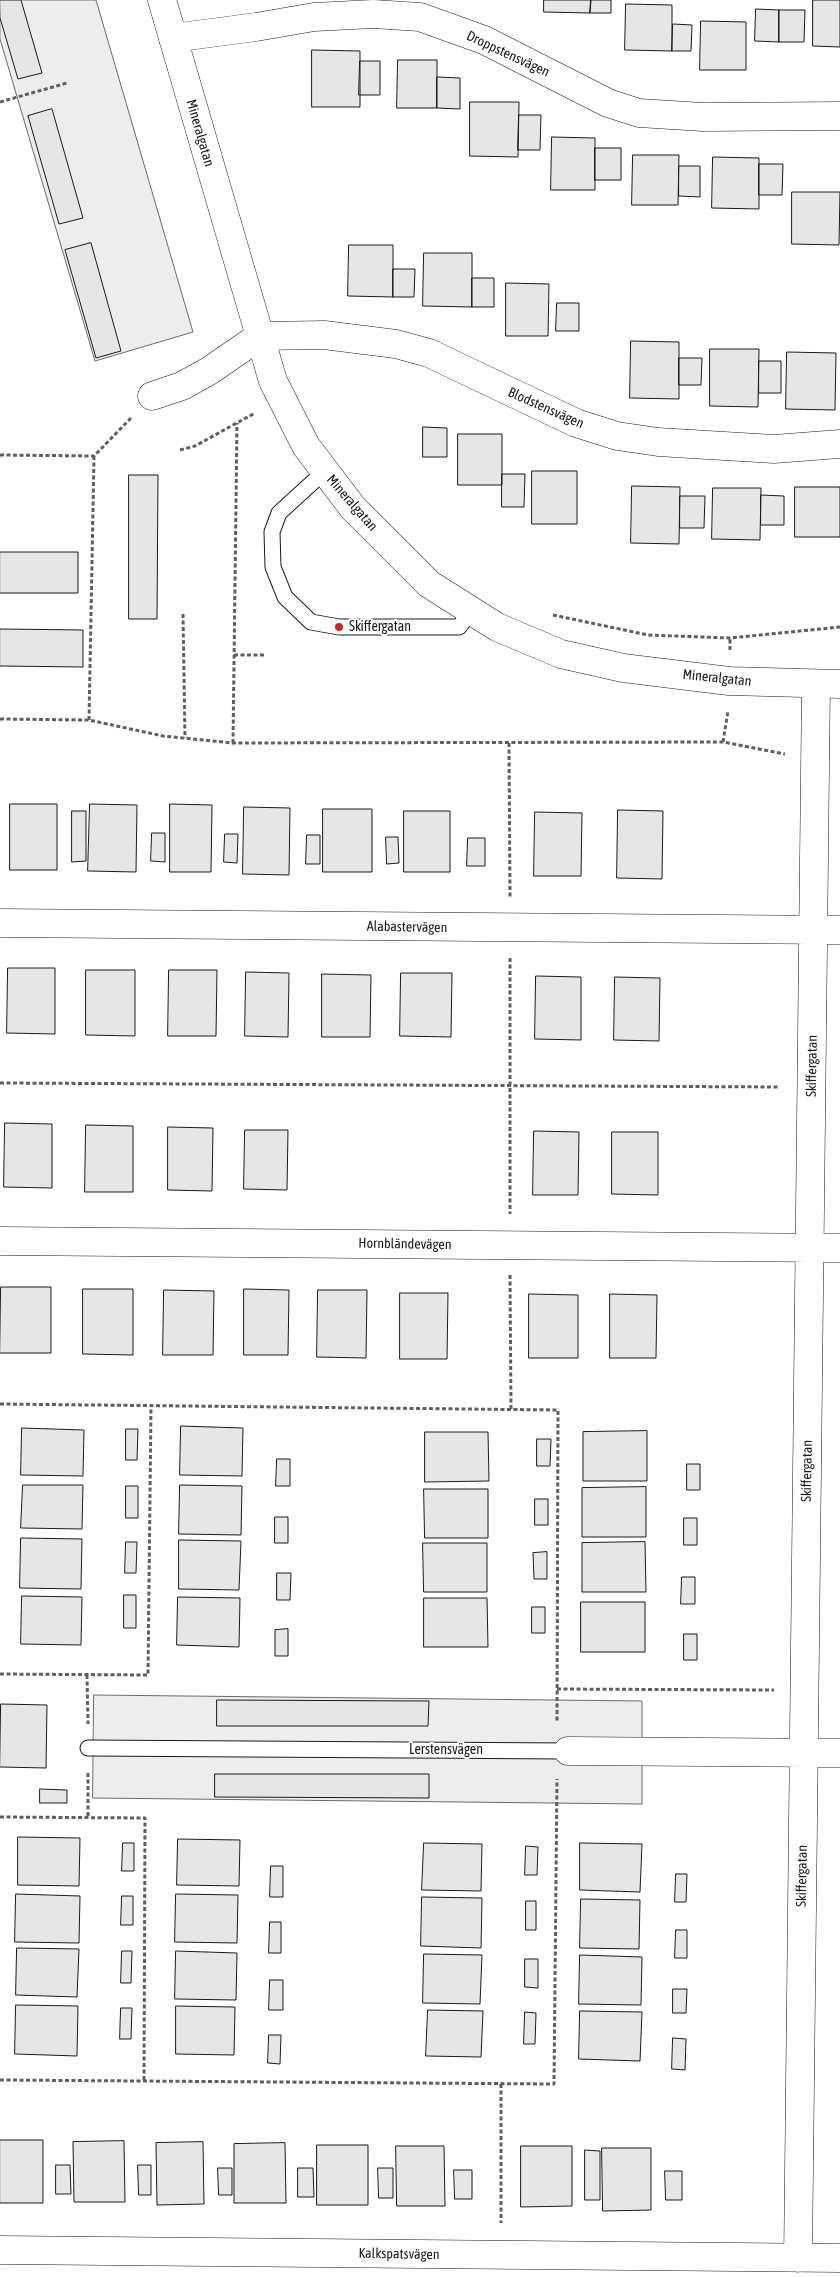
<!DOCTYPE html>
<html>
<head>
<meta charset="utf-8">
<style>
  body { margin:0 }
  canvas { display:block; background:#fff }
</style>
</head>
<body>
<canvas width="840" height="2277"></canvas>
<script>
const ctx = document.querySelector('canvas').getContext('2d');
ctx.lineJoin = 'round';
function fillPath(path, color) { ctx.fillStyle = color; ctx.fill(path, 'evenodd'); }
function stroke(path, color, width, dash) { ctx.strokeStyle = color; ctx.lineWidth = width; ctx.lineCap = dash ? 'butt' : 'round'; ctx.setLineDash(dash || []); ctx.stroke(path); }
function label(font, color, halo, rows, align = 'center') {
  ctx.font = font + ' "Asap Condensed",sans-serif'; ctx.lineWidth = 4; ctx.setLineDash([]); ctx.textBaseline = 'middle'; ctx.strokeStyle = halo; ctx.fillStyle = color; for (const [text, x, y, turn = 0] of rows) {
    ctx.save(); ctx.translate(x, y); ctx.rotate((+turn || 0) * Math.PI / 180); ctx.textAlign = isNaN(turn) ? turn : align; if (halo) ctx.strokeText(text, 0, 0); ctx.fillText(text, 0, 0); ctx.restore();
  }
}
const parking = new Path2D(`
  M0 0H96L193 332 95 361 0 39Z
  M94 1695 642 1701V1804L93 1798Z`);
fillPath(parking, '#ededed');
stroke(parking, '#6a6a6a', 1);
const building = new Path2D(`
  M0 0H21L42 73 18 79 0 18Z
  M544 0H591L590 13 544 12Z
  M591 0H611V13H590Z
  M813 0H840V47L813 46Z
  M626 4 672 5V51L625 50Z
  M756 9 779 10V42L755 41Z
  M779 10H805L804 42H779Z
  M701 21 746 22V70H700Z
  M673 24 692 25 691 51H672Z
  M312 50 360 51V107H312Z
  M398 60H437V108H397Z
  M360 61H380V95H359Z
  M437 77 460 78V109L437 108Z
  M470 102H519L518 157 470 156Z
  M52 109 83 218 59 224 28 116Z
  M519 115H541L540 150H518Z
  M552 137 595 138V190H551Z
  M595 148H621V180H595Z
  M633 155H679L678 205H632Z
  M713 157 759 158V209L712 208Z
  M759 164H783L782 195H759Z
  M679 166H700V197L679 196Z
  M792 192H840L839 245 792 244Z
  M91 243 121 351 96 358 65 250Z
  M349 245H393V297L348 296Z
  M424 253H472V307L423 306Z
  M393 269H415L414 297H393Z
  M472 278H494V307H472Z
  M506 283 549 284 548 336H506Z
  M557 303H579V331H556Z
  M631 341 679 342V399L630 398Z
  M710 349H759L758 407 710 406Z
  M787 352 836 353 835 410 786 409Z
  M679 358H702L701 385H679Z
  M759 361H781V393H759Z
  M423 427 447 428V457H423Z
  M458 434H502V485H458Z
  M532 471H577V524H532Z
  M502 474H525L524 507H502Z
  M129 475H158L157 619H129Z
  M632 486 680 487 679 544 631 543Z
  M795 487H840V537H795Z
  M713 488H761L760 540 712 539Z
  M761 495 784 496V525H761Z
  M680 496H705L704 528H680Z
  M0 552H78V593H0Z
  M0 629 83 630V667L0 666Z
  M10 804H57V870H10Z
  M90 804 137 805 136 872 88 871Z
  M170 804 212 805 211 872H170Z
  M244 807 290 808 289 875 243 874Z
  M323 809H372V872H323Z
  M618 810 663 811 662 879 617 878Z
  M72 811H86V861L72 862Z
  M404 811H450V872H404Z
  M535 812 582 813 581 876H534Z
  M152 833H165V862L151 861Z
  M225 834H238L237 863 224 862Z
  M307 835H320V864H306Z
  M386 837H398L399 863 387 864Z
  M468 838H485V866H467Z
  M8 968H55V1034L7 1033Z
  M86 970H135V1036L86 1035Z
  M169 970H217L216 1036H168Z
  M246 972 289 973 288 1037 245 1036Z
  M401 973H452L451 1037 400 1036Z
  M322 974 371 975 370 1037H322Z
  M536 976 581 977V1040L535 1039Z
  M615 977 660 978 659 1041 614 1040Z
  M5 1123 52 1124V1188L4 1187Z
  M86 1125 133 1126V1192H85Z
  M168 1127 213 1128 212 1191 168 1190Z
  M245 1130H288L287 1190 244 1189Z
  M534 1131 579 1132 578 1195H533Z
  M612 1132H658V1195L612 1194Z
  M1 1287H51V1353H0Z
  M83 1289H133V1355L83 1354Z
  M244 1289 289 1290 288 1355H244Z
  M164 1290 214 1291 213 1355H163Z
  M318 1290H367L366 1358 317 1357Z
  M400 1293H448L447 1359H400Z
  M529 1294 578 1295V1358H529Z
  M610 1294 657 1295 656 1358H610Z
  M181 1426 243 1428 242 1476 180 1475Z
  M22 1428 84 1430 83 1476 21 1475Z
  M126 1429H138L137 1460H126Z
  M647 1431V1481H583V1432Z
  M425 1432H488L489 1481 425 1482Z
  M537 1439H551L550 1466H537Z
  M277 1459H290V1486H276Z
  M687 1464H700V1490H687Z
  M23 1485H83L82 1529 21 1528Z
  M180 1485 242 1486 241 1535 179 1534Z
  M126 1486H138V1518H126Z
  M646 1487V1537H582V1488Z
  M424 1489H488V1538H425Z
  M535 1499H548V1525H535Z
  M275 1517H288V1543H275Z
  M684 1518H697V1545H684Z
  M21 1538 82 1539 81 1589 20 1588Z
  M179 1540 241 1541 239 1590 179 1589Z
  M126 1542H137L136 1573H125Z
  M645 1542 646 1592H582V1543Z
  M423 1543H487V1592H424Z
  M547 1552V1579H534L533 1553Z
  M277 1573H291L290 1600H277Z
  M682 1577H695V1604H681Z
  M124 1595H136V1628H124Z
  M22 1596 82 1597 81 1645 21 1644Z
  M178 1597 240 1598 239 1647 177 1645Z
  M424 1598H487L488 1647H424Z
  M581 1602H645V1652H581Z
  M532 1607H545V1633H532Z
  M288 1629V1656H275V1630Z
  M684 1634H697V1660H684Z
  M217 1700 429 1701 428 1726H217Z
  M1 1704 47 1705 46 1768 0 1767Z
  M215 1774H429V1798L215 1797Z
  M40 1789 67 1790V1803H40Z
  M18 1837 80 1838 79 1886 18 1885Z
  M178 1839 240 1840 239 1886 177 1885Z
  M123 1843H134V1871H122Z
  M424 1843 482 1844 481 1891 422 1890Z
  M580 1843 642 1844 640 1892 580 1890Z
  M526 1846 538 1847 537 1875H525Z
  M271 1866H283V1897H270Z
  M676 1874H687L686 1902H675Z
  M16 1894 80 1896 79 1943 15 1942Z
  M176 1894 238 1895 237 1943 175 1942Z
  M122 1896H133V1925H121Z
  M422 1897 482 1898 481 1948 421 1946Z
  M581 1899 640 1900 639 1949 580 1948Z
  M526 1901H536V1930H526Z
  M270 1922H281V1953H269Z
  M676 1930H687V1958H675Z
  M17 1948 79 1949 77 1997 16 1995Z
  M122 1951H132L131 1983H121Z
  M176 1951 237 1953 236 2000 175 1999Z
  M424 1954 482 1955 480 2004 423 2003Z
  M580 1955 642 1957 641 2005 579 2004Z
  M525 1959H538V1988L525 1987Z
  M270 1980H283V2010H269Z
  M673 1989H687L686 2013H673Z
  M16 2005 78 2006 77 2056 15 2054Z
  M176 2006 235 2007 234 2055 176 2054Z
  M121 2008H132L131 2039H120Z
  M428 2010 483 2011 481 2057 426 2056Z
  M580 2011 642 2012 640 2061 579 2059Z
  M525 2012 536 2013 535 2044H524Z
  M269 2035H281L280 2064 268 2063Z
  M673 2038 686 2039 685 2070 672 2069Z
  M0 2140H43V2203H0Z
  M124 2141 125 2202H74L73 2142Z
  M203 2142 204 2204 157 2205 156 2143Z
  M285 2143 286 2203H234V2144Z
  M317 2145H368V2205H317Z
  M396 2146H444L445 2206H397Z
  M521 2146H572V2206L521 2207Z
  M602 2148H651V2210L603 2211Z
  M585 2150 600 2151V2200H585Z
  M56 2165H70L71 2194H56Z
  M138 2165H151V2195H139Z
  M218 2168H232V2195H219Z
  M298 2168H313L314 2197H298Z
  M378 2168H393V2198H379Z
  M454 2170H472V2199H455Z
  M665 2171H682V2200H666Z`);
fillPath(building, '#e6e6e6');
stroke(building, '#1a1a1a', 1);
const service = new Path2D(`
  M325 471 279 513 272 532 273 567 285 597 311 622 339 627H459L470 612
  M88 1748 568 1751`);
const minor = new Path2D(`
  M173 38 256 27 314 17 373 14 420 17 484 40 608 103 639 113 703 117 840 116
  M152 396 182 386 209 371 260 336 324 335 396 344 429 353 576 423 617 436 658 442 774 449 840 444
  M0 923 840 930
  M0 1241 840 1248
  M568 1751 840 1753
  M0 2250 840 2258
  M798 2258 816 684`);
const tertiary = new Path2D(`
  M162 0 273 381 306 446 353 508 429 584 497 627 561 654 623 668 729 681 840 684`);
stroke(service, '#1a1a1a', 17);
stroke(minor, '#1a1a1a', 29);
stroke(tertiary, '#1a1a1a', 29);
stroke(new Path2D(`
  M0 102 67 83
  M180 450 195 446 255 413
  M0 455 94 456 131 418
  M183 614 185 738
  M553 615 648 635 730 638 840 627
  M730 650V638
  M234 655H265
  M0 719 89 720 163 736 233 743 723 742 785 754
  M89 720 94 456
  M723 742 728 711
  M233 743 237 423
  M509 743 510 897
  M510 958V1214
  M0 1083 780 1087
  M510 1275 511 1410
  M0 1404 558 1410 557 1723
  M0 1674 148 1675 151 1406
  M87 1675 88 1724
  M557 1689 774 1690
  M88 1773V1817
  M0 1817 145 1818 144 2081
  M0 2080 554 2084 557 1779
  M501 2084V2223`), '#5f5f5f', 3, [4, 2.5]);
stroke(service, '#fff', 15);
stroke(minor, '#fff', 28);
stroke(tertiary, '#fff', 28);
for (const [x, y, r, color] of [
  [339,627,5,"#c62828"]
]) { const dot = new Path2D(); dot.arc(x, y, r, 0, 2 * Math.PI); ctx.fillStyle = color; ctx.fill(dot); stroke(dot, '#fff', 2); }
label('14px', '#1a1a1a', '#fff', [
  ["Droppstensvägen",508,54,25],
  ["Mineralgatan",200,133,74],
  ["Blodstensvägen",546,408,24],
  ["Mineralgatan",352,503,49],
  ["Mineralgatan",717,678,6],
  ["Alabastervägen",407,927,1],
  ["Skiffergatan",812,1066,-89],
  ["Hornbländevägen",405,1244,1],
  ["Skiffergatan",807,1471,-89],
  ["Lerstensvägen",446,1750],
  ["Skiffergatan",802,1876,-89],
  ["Kalkspatsvägen",399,2254,1]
]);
label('14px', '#1a1a1a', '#fff', [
  ["Skiffergatan",349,627]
], 'left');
</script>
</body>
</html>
